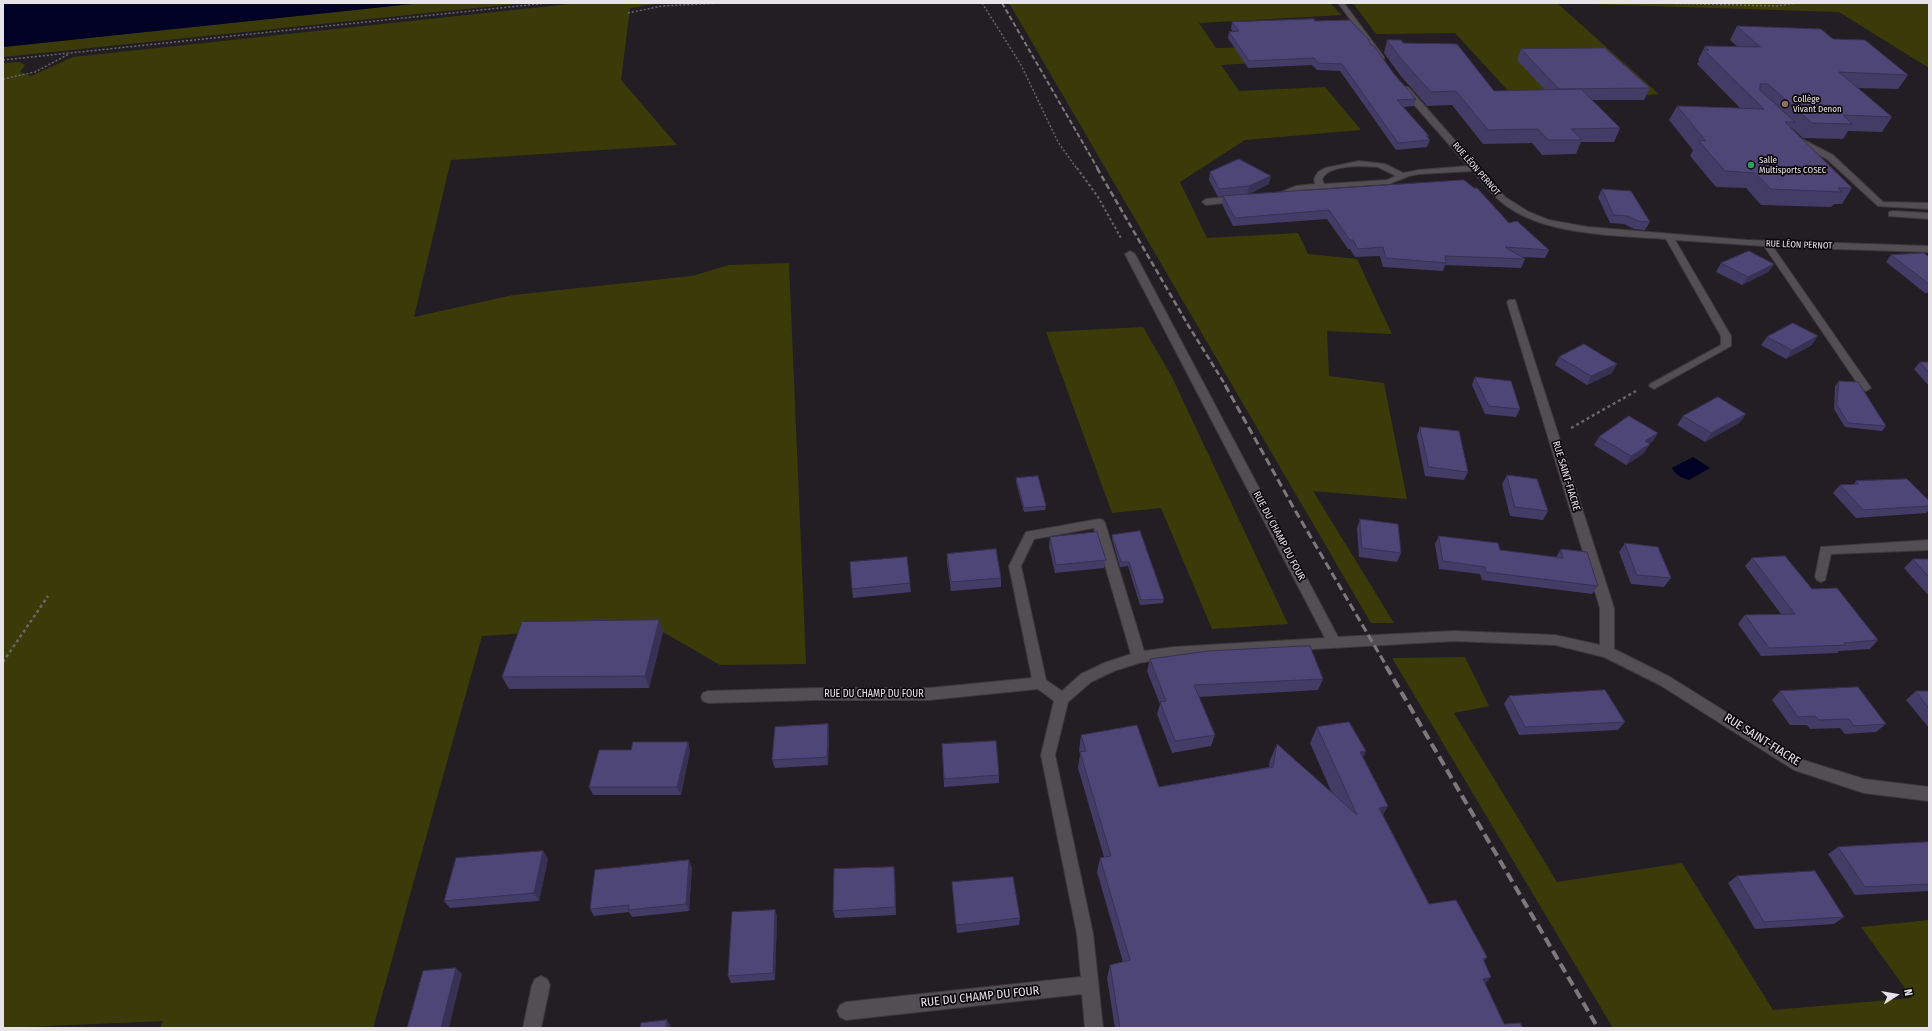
<!DOCTYPE html>
<html>
<head>
<meta charset="utf-8">
<style>
  body { margin:0 }
  #map { position:relative; width:1932px; height:1031px; overflow:hidden; background:#221e23; font-family:"Fira Sans Condensed",sans-serif }
  canvas { display:block }
  .frame { position:absolute; inset:0; border:4px solid #e7e4e7; pointer-events:none }
  .north { position:absolute; left:1876px; top:975px; width:40px; height:40px; -webkit-text-stroke:3px #0b090b; paint-order:stroke; rotate:78deg; font-size:11px; font-weight:700; line-height:16px; text-align:center; color:#e7e4e7 }
  .north::after { content:''; display:block; margin:auto; width:14px; height:18px; background:#e7e4e7; clip-path:polygon(50% 0,100% 100%,50% 72%,0 100%) }
</style>
</head>
<body>
<div id="map">
<canvas width="1932" height="1031"></canvas>
<div class="frame"></div>
<div class="north">N</div>
</div>
<script>
const ctx = document.querySelector('canvas').getContext('2d');
ctx.lineJoin = 'round';
function fillPath(path, color) { ctx.fillStyle = color; ctx.fill(path, 'evenodd'); }
function stroke(path, color, width, dash) { ctx.strokeStyle = color; ctx.lineWidth = width; ctx.lineCap = dash ? 'butt' : 'round'; ctx.setLineDash(dash || []); ctx.stroke(path); }
function label(font, color, halo, rows, align = 'center') {
  ctx.font = font + ' "Fira Sans Condensed",sans-serif'; ctx.lineWidth = 3.5; ctx.setLineDash([]); ctx.textBaseline = 'middle'; ctx.strokeStyle = halo; ctx.fillStyle = color; for (const [text, x, y, turn = 0] of rows) {
    ctx.save(); ctx.translate(x, y); ctx.rotate((+turn || 0) * Math.PI / 180); ctx.textAlign = isNaN(turn) ? turn : align; if (halo) ctx.strokeText(text, 0, 0); ctx.fillText(text, 0, 0); ctx.restore();
  }
}
fillPath(new Path2D(`
  M421 3H524L3 57V47Z
  M579 3H662L630 8 621 80 677 145 451 160 414 317 513 295 692 276 729 265 789 263 806 664 720 665 663 632 528 633 482 636 373 1028H160L163 1021 3 1028V63L19 62 25 65 20 72 31 76 73 57Z
  M1009 3H1330L1342 15 1199 23 1216 48 1263 47 1271 62 1221 65 1239 91 1325 87 1361 130 1245 140 1180 182 1207 238 1298 233 1308 254 1357 259 1392 334 1327 331 1329 376 1384 383 1407 499 1313 491 1394 623H1371Z
  M1353 3H1929V68L1839 12 1557 3 1659 94 1626 97 1629 100 1513 96 1455 33 1376 34Z
  M1143 327 1172 377 1288 624 1212 629 1161 508 1112 513 1046 332Z
  M1465 657 1489 706 1454 713 1557 882 1682 863 1773 1010 1912 998 1861 927 1929 920V1028H1613L1392 658Z`), '#3b3b09');
fillPath(new Path2D(`
  M3 3H421L3 47Z
  M1693 457 1710 468 1689 480C1680 477 1676 475 1672 468Z`), '#000125');
const minor = new Path2D(`
  M1338 3H1344L1384 57V59H1380Z
  M1402 87H1408L1505 197 1529 212 1549 220 1588 227 1746 240 1929 246V252L1773 247 1871 388 1866 391 1862 390 1764 246 1675 240 1731 336V346L1654 389 1649 386 1650 384 1721 345V336L1666 239C1615 235 1539 236 1499 200 1489 192 1481 180 1473 171L1419 174 1409 176 1389 184 1300 190 1282 198H1276V194L1296 186 1315 184 1314 179 1318 172 1325 168 1359 161 1385 164 1403 173 1419 170 1468 166 1402 91ZM1359 166 1378 167 1396 176 1387 180 1324 184 1322 179C1329 167 1347 167 1359 166Z
  M1794 138H1800L1833 155 1883 202 1929 203V209L1878 206 1827 159 1794 142Z
  M1239 196 1243 199 1242 201 1206 205 1202 202 1206 199Z
  M1892 211 1929 213V219L1889 216V212Z
  M1130 251 1135 254 1338 637 1454 631 1555 635 1600 645V608L1507 302 1509 300H1515L1614 608V649L1670 677 1803 760 1864 779 1929 787V801L1864 793 1794 770 1660 685 1604 657 1555 645 1454 641 1174 657 1139 663 1114 671 1091 682 1068 702 1055 755 1093 934 1103 1028H1085L1082 994 846 1020 840 1017 837 1011 840 1005 846 1002 1081 977 1077 934 1041 755 1054 701 1038 689 929 700H818L708 703 703 701 701 697 703 693 708 691 818 688H929L1032 678 1009 566 1026 532 1099 519 1103 520 1105 523 1144 651 1174 647 1325 638 1125 254ZM1094 528 1131 654 1104 663 1081 674 1062 691 1046 680 1021 566 1034 539Z
  M1929 540V550L1831 554 1825 580 1821 582 1817 580 1815 577 1821 547Z
  M541 976 547 979 550 985 541 1028H523L532 985 535 979Z`);
stroke(minor, '#3c383c', 2);
stroke(new Path2D(`
  M982 3 1021 65 1058 142 1077 169
  M1660 3 1777 6 1797 3
  M628 13 662 6 721 3
  M3 60 547 3
  M3 79 35 72 69 54`), '#6a676b', 1.5, [2, 2]);
stroke(new Path2D(`
  M1077 168 1098 197 1122 240`), '#6a676b', 2, [2.5, 2.5]);
stroke(new Path2D(`
  M1571 428 1636 391
  M3 662 48 596`), '#6a676b', 2.5, [3, 3]);
fillPath(minor, '#534e54');
stroke(new Path2D(`
  M1002 3 1098 169`), '#7c797d', 2, [5, 2.5]);
stroke(new Path2D(`
  M1097 168 1188 325 1226 386`), '#7c797d', 2.5, [6, 3]);
stroke(new Path2D(`
  M1225 385 1292 505 1387 667`), '#7c797d', 3, [8, 4]);
stroke(new Path2D(`
  M1386 666 1598 1028`), '#7c797d', 4, [10, 5]);
fillPath(new Path2D(`
  M1315 21 1371 45 1394 74 1416 99 1414 106 1403 107 1429 136 1428 138 1430 140 1427 147 1396 150 1340 71 1317 70 1312 65 1248 68 1228 38 1229 32H1233L1231 29 1232 22Z
  M1737 26 1833 39 1908 75 1898 89 1857 88 1892 117 1882 132 1848 131 1843 139 1803 138 1792 128H1791L1852 188 1842 204H1834L1831 207 1761 205 1746 188 1716 187 1690 156 1693 150 1669 120 1677 106 1740 108 1697 64 1699 61 1698 60 1705 46 1738 47 1730 40Z
  M1387 40 1403 43 1494 91 1545 90 1517 60 1521 49 1650 88 1644 100H1592L1620 128 1614 142H1581L1576 154 1542 155 1532 143 1483 144 1452 105 1427 106 1400 75 1384 53Z
  M1210 172 1269 184 1249 194 1509 223 1549 250 1545 258 1522 257 1525 259 1521 268 1445 265 1443 271 1383 267 1380 256 1355 257 1350 249H1348L1327 219 1233 226 1222 204 1223 196 1218 197 1209 180Z
  M1602 189 1650 222 1645 230 1634 229 1624 224 1610 223 1598 197Z
  M1891 255 1929 257V293H1925L1886 262Z
  M1721 263 1774 264 1768 272 1742 285 1716 272Z
  M1767 337 1812 345 1786 359 1761 345Z
  M1559 357 1612 373 1587 385 1555 365Z
  M1920 362H1929V386L1914 369Z
  M1475 377 1520 409 1516 417 1485 414 1472 385Z
  M1839 381 1886 426 1882 431 1845 427 1834 409 1835 386Z
  M1746 414 1739 423 1705 442 1677 425 1683 416Z
  M1420 427 1468 472 1464 480 1425 476 1417 436Z
  M1658 433 1653 441 1649 444 1644 453 1626 465 1594 445 1599 437Z
  M1507 475 1548 511 1543 520 1510 516 1502 484Z
  M1016 478 1046 506 1045 510 1024 512 1016 482Z
  M1856 481 1929 501V510L1926 513 1856 518 1833 493 1840 485 1854 484Z
  M1360 519 1401 553 1397 562 1359 557 1357 528Z
  M1112 535 1164 599 1163 603 1140 605 1128 566 1120 567 1112 539Z
  M1439 536 1500 550 1556 557 1561 549 1598 586 1592 594 1482 580 1480 574 1439 569 1435 544Z
  M1050 537 1106 560 1104 568 1055 573 1049 546Z
  M1625 543 1671 578 1664 587 1631 584 1619 552Z
  M947 554 1001 578V587L951 591 947 562Z
  M1752 558 1812 589 1878 640 1870 649 1839 651 1837 653 1761 656 1738 624 1745 615 1781 614 1745 566Z
  M1913 559H1929V594H1927L1904 568Z
  M910 583 911 592 853 598 852 589Z
  M659 620 663 632 649 688 509 689 502 677Z
  M1150 659 1323 679 1318 690 1199 697 1215 735 1211 746 1172 753 1157 714 1160 704 1147 671Z
  M1780 691 1886 724 1876 732 1845 734 1840 728 1810 729 1807 725H1790L1772 700Z
  M1916 691H1929V728L1906 700Z
  M1509 696 1625 722 1618 730 1519 735 1504 704Z
  M1317 727 1366 751 1363 757 1388 806 1383 815 1429 904 1487 957 1484 961 1491 977 1485 984 1504 1024 1523 1028H1115L1107 978 1110 965 1123 962 1097 872 1100 858 1104 857 1078 768 1080 754 1079 750 1081 735 1159 787 1269 767 1270 760 1277 744 1332 793 1310 743Z
  M829 733 828 765 775 768 772 760Z
  M688 742 690 751 681 795H593L589 787 631 750Z
  M942 744 999 775V783L944 787Z
  M1929 842V891L1855 895 1828 854 1838 847Z
  M543 851 548 859 539 901 450 908 444 901Z
  M692 867 689 911 632 917 629 912 594 916 590 909Z
  M895 874 896 915 835 918 833 911Z
  M1737 876 1844 917 1834 924 1755 929 1728 883Z
  M952 882 1020 918 1019 925 957 933Z
  M775 910 777 917 775 980 731 983 728 976Z`), '#433c66');
fillPath(new Path2D(`
  M1271 176 1269 184 1247 195 1249 186Z
  M1774 264 1768 272 1742 285 1748 277Z
  M1818 336 1812 345 1786 359 1792 350Z
  M1617 364 1612 373 1587 385 1591 376Z
  M1746 414 1739 423 1705 442 1711 433Z
  M1658 433 1653 441 1640 450 1645 441Z
  M1650 444 1644 453 1626 465 1631 456Z
  M659 620 663 632 649 688 645 676Z
  M828 724 829 733 828 765 827 757Z
  M688 742 690 751 681 795 677 787Z
  M1366 751 1358 767 1360 752Z
  M1388 806 1379 821V808Z
  M543 851 548 859 539 901 534 893Z
  M689 860 692 867 689 911 686 904Z
  M894 867 895 874 896 915 895 907Z
  M775 910 777 917 775 980 773 973Z
  M456 968 462 974 449 1028H441Z
  M1491 977 1479 990 1483 979Z
  M667 1020 671 1027V1028H666Z`), '#373153');
const building = new Path2D(`
  M1314 19 1315 21 1350 20 1368 39 1371 45 1374 46 1394 74 1416 99 1397 100 1429 136H1426L1430 140 1398 143 1342 64 1318 63 1314 58 1249 61 1229 32 1239 31 1232 22Z
  M1737 26 1821 29 1833 39 1865 40 1908 75 1839 72 1892 117 1843 115 1852 124 1812 123 1768 84H1760V90L1795 122H1785L1852 188H1838L1842 192 1771 189 1755 173 1725 171 1698 140 1706 141 1677 106 1764 109 1704 50H1709L1705 46 1760 47Z
  M1387 40H1401L1403 43 1457 44 1494 91 1581 89 1620 128 1571 129 1582 140H1548L1538 129 1488 130 1456 91 1431 92 1404 62Z
  M1605 48 1650 88 1559 89 1521 49Z
  M1239 159 1271 176 1249 186 1219 189 1210 172Z
  M1464 180 1474 188H1477L1509 223 1517 221 1549 250 1505 247 1525 259 1445 256 1446 263 1386 258 1383 247 1358 249 1353 240H1350L1329 210 1235 218 1223 196Z
  M1602 189 1631 191 1650 222 1638 221 1628 216 1614 215Z
  M1749 251 1774 264 1748 277 1721 263Z
  M1924 253 1929 257V284L1891 255Z
  M1793 323 1818 336 1792 350 1767 337Z
  M1584 344 1617 364 1591 376 1559 357Z
  M1920 362H1929V372Z
  M1475 377 1511 381 1520 409 1489 406Z
  M1839 381 1858 382 1886 426 1848 423 1837 405Z
  M1718 397 1746 414 1711 433 1683 416Z
  M1629 416 1658 433 1645 441 1650 444 1631 456 1599 437Z
  M1420 427 1459 431 1468 472 1429 467Z
  M1507 475 1537 479 1548 511 1515 507Z
  M1038 476 1046 506 1024 508 1016 478Z
  M1907 479 1929 501V506L1863 510 1840 485 1859 484 1856 481Z
  M1360 519 1398 524 1401 553 1362 548Z
  M1140 531 1164 599 1141 600 1129 562H1121L1112 535Z
  M1097 532 1106 560 1056 565 1050 537Z
  M1439 536 1498 543 1500 550 1563 558 1561 549 1587 552 1598 586 1486 572 1485 567 1443 561Z
  M1625 543 1658 547 1671 578 1637 575Z
  M996 549 1001 578 951 582 947 554Z
  M1785 556 1812 589 1837 588 1878 640 1844 643 1846 645 1769 648 1745 615 1795 614 1752 558Z
  M907 557 910 583 852 589 850 562Z
  M1913 559H1929V577Z
  M659 620 645 676 502 677 522 622Z
  M1310 646 1323 679 1194 685 1215 735 1175 741 1160 702 1166 701 1150 659 1208 651Z
  M1858 687 1886 724 1854 726 1849 719 1819 720 1815 716 1798 717 1780 691Z
  M1605 690 1625 722 1525 727 1509 696Z
  M1916 691H1929V708Z
  M1349 722 1366 751 1360 752 1388 806 1379 808 1429 904 1456 900 1487 957 1483 959 1491 977 1483 979 1504 1024 1520 1023 1523 1028H1120L1110 965 1130 960 1100 858 1111 856 1080 752 1086 751 1081 735 1137 725 1159 787 1273 767 1277 744 1357 815 1317 727Z
  M828 724 827 757 772 760 775 727Z
  M996 741 999 775 944 779 942 744Z
  M633 742H688L677 787H589L599 750H631Z
  M1929 842V884L1865 887 1838 847Z
  M543 851 534 893 444 901 456 858Z
  M689 860 686 904 628 910 629 905 590 909 595 870Z
  M894 867 895 907 833 911 834 869Z
  M1815 871 1844 917 1764 922 1737 876Z
  M1013 877 1020 918 956 925 952 882Z
  M775 910 773 973 728 976 732 912Z
  M456 968 441 1028H407L423 971Z
  M667 1020 666 1028H640L641 1023Z`);
fillPath(building, '#4e4677');
stroke(building, '#373153', 1);
for (const [x, y, r, color] of [
  [1785,104,4,"#8d6e63"],
  [1751,165,4,"#2e9e5b"]
]) { const dot = new Path2D(); dot.arc(x, y, r, 0, 2 * Math.PI); ctx.fillStyle = color; ctx.fill(dot); stroke(dot, '#0b090b', 1.5); }
label('9px', '#e7e4e7', '#0b090b', [
  ["Collège",1793,99],
  ["Vivant Denon",1793,109],
  ["Salle",1759,160],
  ["Multisports COSEC",1759,170]
], 'left');
label('9px', '#e7e4e7', '#0b090b', [
  ["RUE LÉON PERNOT",1476,169,49],
  ["RUE LÉON PERNOT",1799,245,2]
]);
label('10px', '#e7e4e7', '#0b090b', [
  ["RUE SAINT-FIACRE",1566,476,73],
  ["RUE DU CHAMP DU FOUR",1279,536,62],
  ["RUE DU CHAMP DU FOUR",874,694]
]);
label('12px', '#e7e4e7', '#0b090b', [
  ["RUE SAINT-FIACRE",1762,740,32],
  ["RUE DU CHAMP DU FOUR",980,997,-6]
]);
</script>
</body>
</html>
